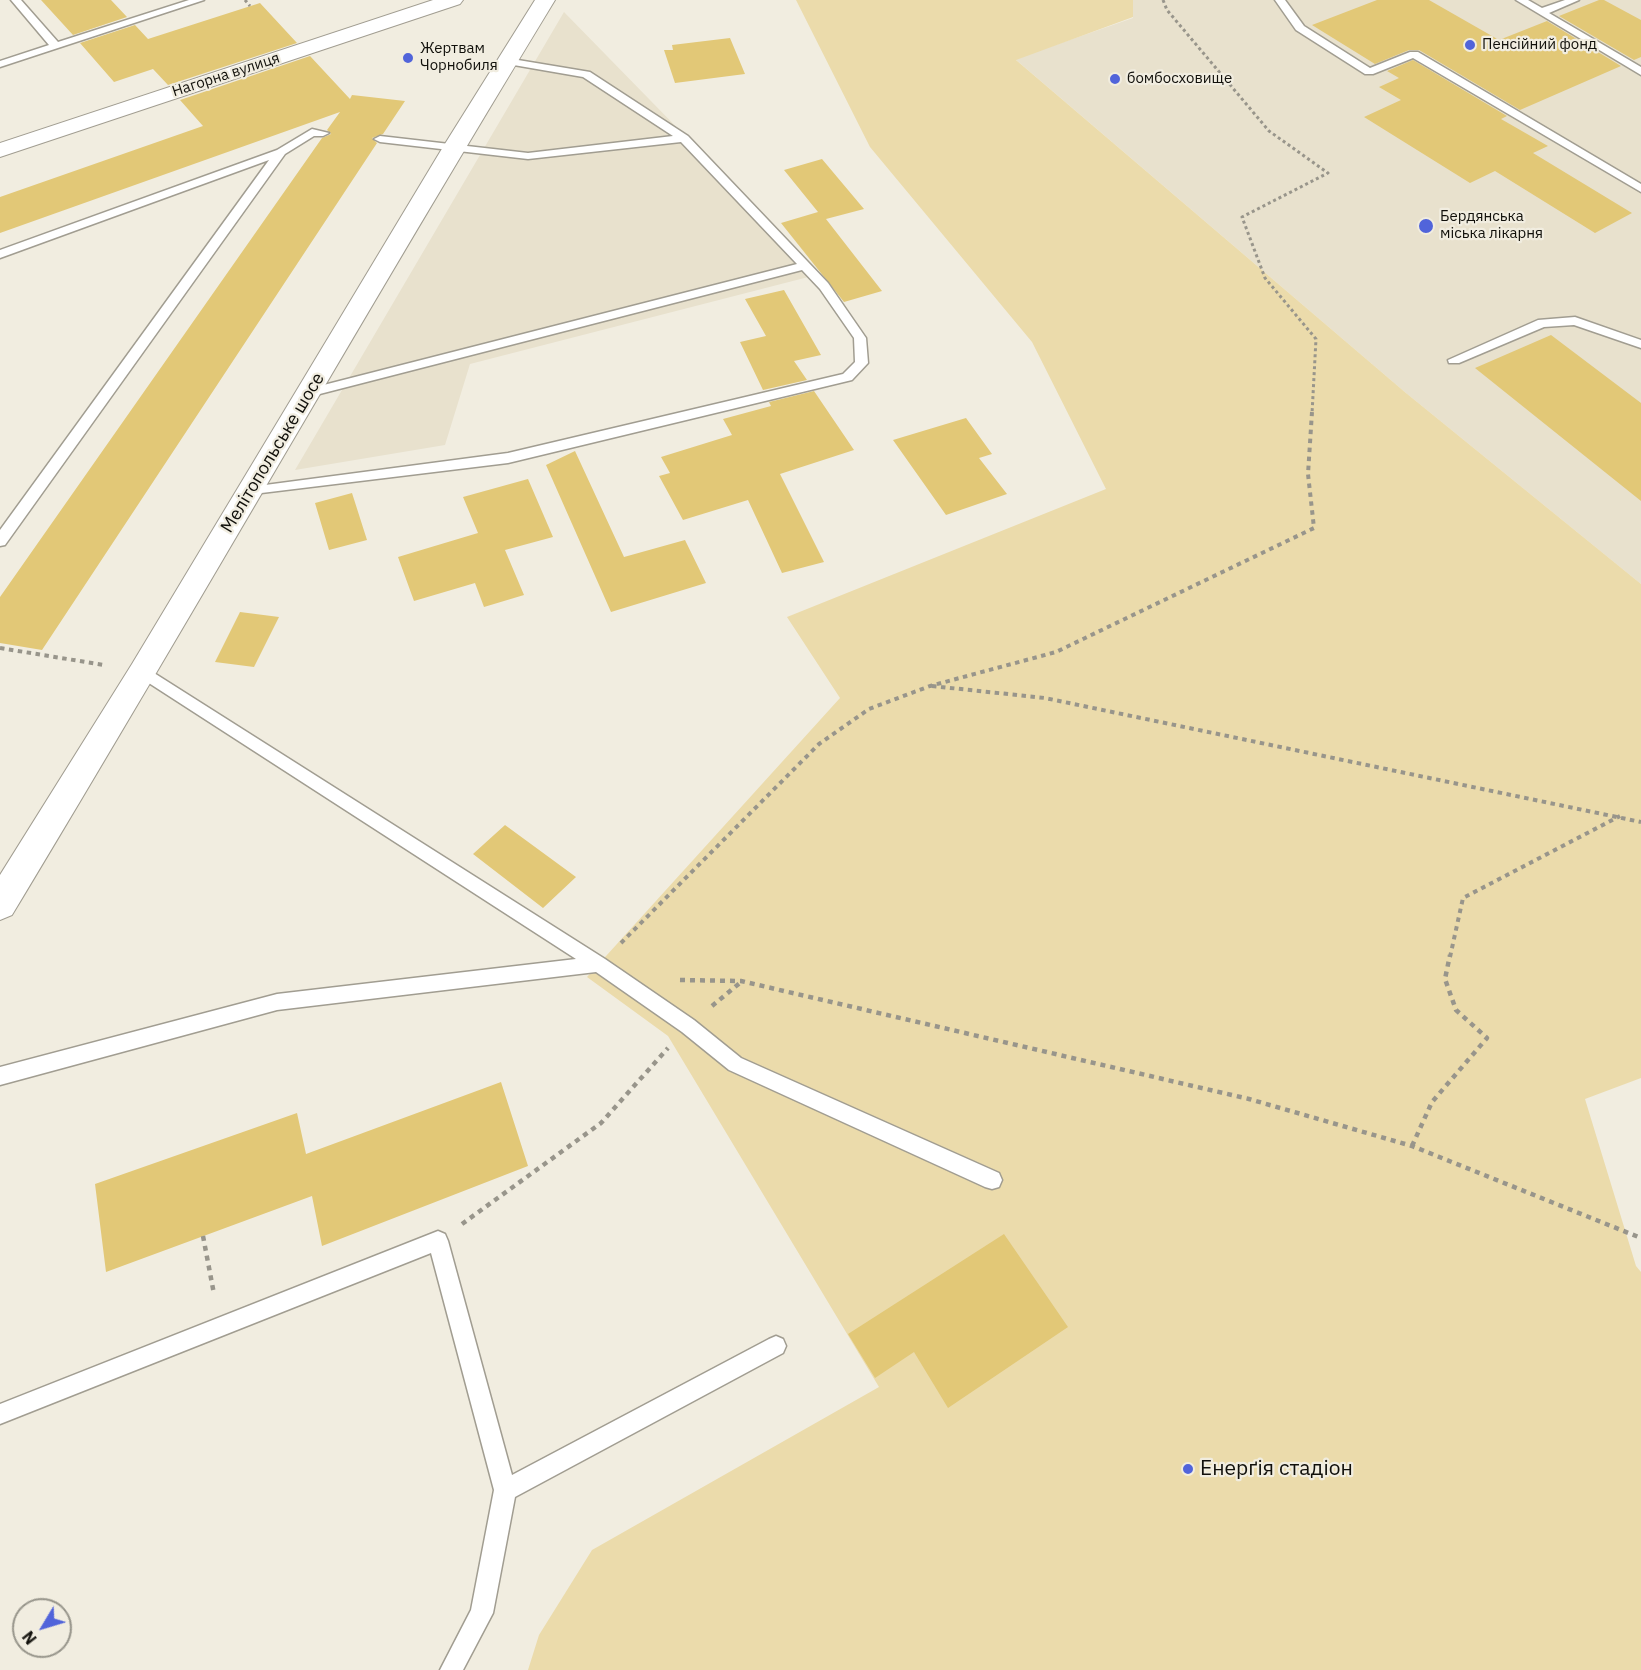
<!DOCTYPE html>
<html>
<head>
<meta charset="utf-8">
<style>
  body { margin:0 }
  #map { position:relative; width:1641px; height:1670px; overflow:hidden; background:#f1ede0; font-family:"IBM Plex Sans",sans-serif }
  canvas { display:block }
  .north { position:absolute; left:12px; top:1598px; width:60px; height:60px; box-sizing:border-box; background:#f1ede0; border:2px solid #97958b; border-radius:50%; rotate:232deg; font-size:16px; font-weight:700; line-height:24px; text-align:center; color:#11100b }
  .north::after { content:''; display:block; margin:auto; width:21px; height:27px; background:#5164da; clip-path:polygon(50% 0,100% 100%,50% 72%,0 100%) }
</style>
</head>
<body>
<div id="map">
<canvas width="1641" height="1670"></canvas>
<div class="north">N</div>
</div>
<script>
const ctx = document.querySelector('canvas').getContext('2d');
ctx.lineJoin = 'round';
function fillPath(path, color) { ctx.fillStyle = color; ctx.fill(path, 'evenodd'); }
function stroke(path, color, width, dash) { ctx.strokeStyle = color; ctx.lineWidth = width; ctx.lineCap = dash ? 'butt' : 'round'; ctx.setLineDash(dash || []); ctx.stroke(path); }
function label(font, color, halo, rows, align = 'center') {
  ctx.font = font + ' "IBM Plex Sans",sans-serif'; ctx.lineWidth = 4.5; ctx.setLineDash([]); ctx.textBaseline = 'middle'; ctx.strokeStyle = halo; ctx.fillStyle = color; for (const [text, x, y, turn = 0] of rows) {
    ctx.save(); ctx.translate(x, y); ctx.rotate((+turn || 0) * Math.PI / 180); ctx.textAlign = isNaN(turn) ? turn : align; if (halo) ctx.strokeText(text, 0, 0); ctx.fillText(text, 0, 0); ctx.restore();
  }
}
fillPath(new Path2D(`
  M1133 0H1641V584L1406 393 1015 59 1133 18Z
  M564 12 820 274 470 364 445 445 295 470Z`), '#e8e1cd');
fillPath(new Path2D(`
  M796 0H1133V17L1016 60 1406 393 1641 584V1078L1585 1099 1636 1266 1641 1272V1670H528L539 1635 592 1550 879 1387 668 1036 587 977 840 698 787 617 1106 489 1032 342 870 147Z`), '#ebdbab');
fillPath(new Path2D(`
  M41 0H111L127 17 73 35Z
  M1377 0H1429L1499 40 1547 21 1621 66 1520 110 1419 50H1409L1375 64 1312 25Z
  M1599 0H1604L1641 20V57L1634 60 1559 16Z
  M260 3 297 43 168 85 153 69 114 82 80 43 135 25 148 39Z
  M730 38 745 74 675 83 664 50H673L672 45Z
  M310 56 350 99 352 95 405 101 383 134 372 138 377 143 42 650 0 643V597L322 138 331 134 327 130 340 112 0 233V197L203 126 180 100Z
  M1413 60 1507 116 1501 119 1548 146 1533 153 1632 213 1595 233 1495 171 1470 183 1364 117 1401 100 1379 87 1399 78 1387 71Z
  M822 159 864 209 826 219 882 291 844 302 781 223 818 212 784 170Z
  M784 290 821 355 794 361 807 380 763 390 740 342 766 336 745 299Z
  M1551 335 1641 403V501L1475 368Z
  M814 391 854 450 780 474 824 562 782 573 748 500 683 520 659 476 670 473 661 457 732 435 723 419 771 406 769 402Z
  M966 418 992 454 979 458 1007 494 946 515 893 440Z
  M575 451 624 557 685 540 706 583 611 612 546 465Z
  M528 479 553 537 505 550 524 595 484 607 475 583 414 601 398 557 478 533 463 497Z
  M352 493 367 540 329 550 315 503Z
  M240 612 279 617 254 667 215 662Z
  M505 825 576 877 543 908 473 854Z
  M501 1082 528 1166 322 1246 312 1196 106 1272 95 1184 297 1113 306 1154Z
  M1004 1234 1068 1327 948 1408 914 1352 875 1378 848 1334Z`), '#e2c877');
const service = new Path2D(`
  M11 0H21L58 42 189 0H204L0 67V61L49 45Z
  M1275 0H1285L1304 26 1370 68 1410 52H1418L1641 184V192L1413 58 1373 74H1365L1296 30Z
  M1516 0H1528L1542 8 1565 0H1579L1549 13 1641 67V75Z
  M506 58 590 72 688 136 828 283 866 338 868 363 852 380 508 463 245 495V489L250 487 508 453 843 374 855 362 854 338 820 289 802 270 308 397 303 396 301 393 308 389 797 264 681 142 528 159 380 142 374 139 380 136 528 153 673 136 583 77 502 63 501 61Z
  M312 129 329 133 323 136H314L285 154 5 545 0 546V530L269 160 0 258V250L277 150Z
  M1575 317 1641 340V348L1574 325 1544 327 1459 363H1449L1448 360 1538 320Z
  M143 666 605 959 694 1020 741 1058 999 1173 1002 1180 999 1187 992 1189 985 1187 729 1070 682 1032 596 972 277 1010 0 1085V1067L277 994 576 959 138 676 135 672 138 668Z
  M438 1231 445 1234 448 1241 512 1475 769 1339 776 1336 783 1339 786 1346 783 1353 515 1497 493 1613 463 1670H440L471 1610 494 1490 431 1253 0 1424V1404Z`);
const minor = new Path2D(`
  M433 0H463L460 4 0 157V143Z`);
const primary = new Path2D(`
  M535 0H555C370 303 195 612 12 915L0 920V875L132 664 443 147Z`);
stroke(service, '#a19d91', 3);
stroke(minor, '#a19d91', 2);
stroke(primary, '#a19d91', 2);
stroke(new Path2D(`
  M245 0 250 6
  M1163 0 1167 10 1269 131 1328 173 1242 217 1265 278 1316 339 1312 414`), '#98958b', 3, [3, 3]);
stroke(new Path2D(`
  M0 648 104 665
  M932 686 1045 698 1641 822
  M621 943 819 744 869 709 930 686 1056 652 1314 528 1308 474 1312 412
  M1450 957 1463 898 1620 816`), '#98958b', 4, [4.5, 4.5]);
stroke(new Path2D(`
  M680 980 741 981 1249 1099 1412 1146 1641 1238
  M712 1006 741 982
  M1412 1146 1432 1102 1487 1038 1456 1010 1445 979 1450 955
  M462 1224 601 1123 668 1048
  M203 1236 214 1294`), '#98958b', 4.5, [5, 5]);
fillPath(service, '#fff');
fillPath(minor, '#fff');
fillPath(primary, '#fff');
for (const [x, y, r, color] of [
  [1470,45,6,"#5164da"],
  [408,58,6,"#5164da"],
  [1115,79,6,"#5164da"],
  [1426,226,8,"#5164da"],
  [1188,1469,6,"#5164da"]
]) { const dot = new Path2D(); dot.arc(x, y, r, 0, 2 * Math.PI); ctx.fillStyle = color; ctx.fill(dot); stroke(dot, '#f1ede0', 2); }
label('15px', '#11100b', '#f1ede0', [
  ["Пенсійний фонд",1482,45],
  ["Жертвам",420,49],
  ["Чорнобиля",420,66],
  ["бомбосховище",1127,79],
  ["Бердянська",1440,217],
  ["міська лікарня",1440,234]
], 'left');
label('15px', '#11100b', '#f1ede0', [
  ["Нагорна вулиця",226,75,-18]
]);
label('18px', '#11100b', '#f1ede0', [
  ["Мелітопольське шосе",273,453,-59]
]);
label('21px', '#11100b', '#f1ede0', [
  ["Енерґія стадіон",1200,1469]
], 'left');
</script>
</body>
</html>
